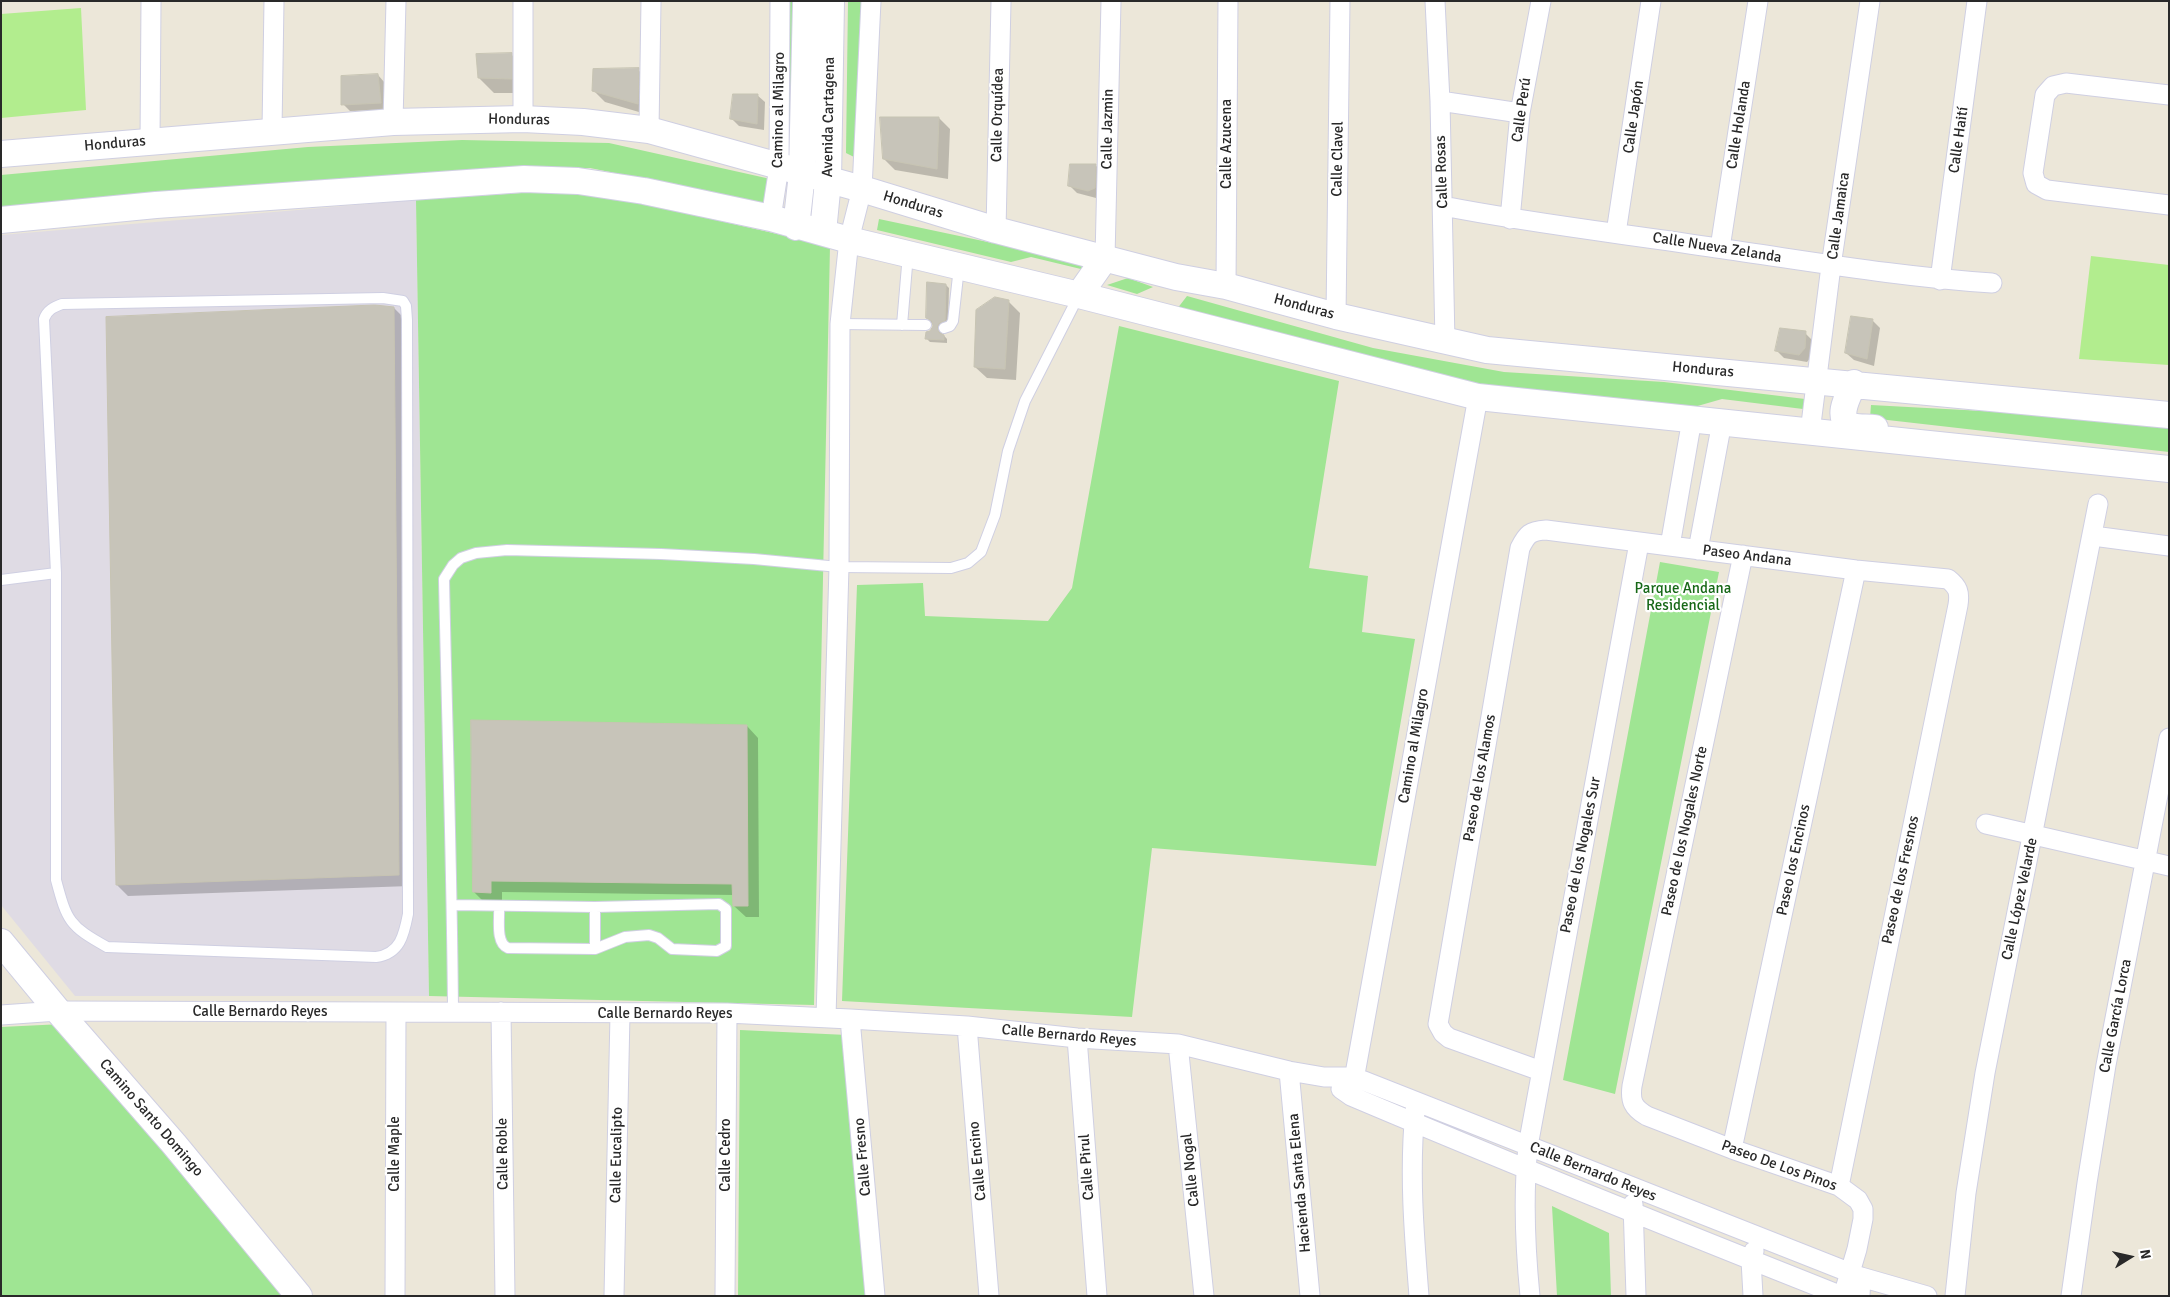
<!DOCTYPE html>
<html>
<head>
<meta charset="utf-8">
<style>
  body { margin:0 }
  #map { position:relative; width:2170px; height:1297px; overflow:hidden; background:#ece7d9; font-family:Signika,sans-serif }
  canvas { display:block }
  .frame { position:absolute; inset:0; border:2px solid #292929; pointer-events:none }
  .north { position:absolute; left:2105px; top:1232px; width:50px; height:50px; -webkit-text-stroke:4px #fff; paint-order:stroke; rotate:80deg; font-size:14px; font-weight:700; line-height:20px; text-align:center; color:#292929 }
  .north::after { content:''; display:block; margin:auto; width:18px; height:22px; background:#292929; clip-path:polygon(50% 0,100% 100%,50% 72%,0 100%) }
</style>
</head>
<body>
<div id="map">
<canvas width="2170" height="1297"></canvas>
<div class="frame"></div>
<div class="north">N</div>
</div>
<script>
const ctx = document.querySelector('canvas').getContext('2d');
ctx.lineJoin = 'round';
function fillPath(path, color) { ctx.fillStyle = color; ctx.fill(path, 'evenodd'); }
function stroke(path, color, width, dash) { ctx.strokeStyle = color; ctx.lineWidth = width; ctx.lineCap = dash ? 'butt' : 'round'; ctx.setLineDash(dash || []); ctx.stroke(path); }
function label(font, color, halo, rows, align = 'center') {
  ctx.font = font + ' Signika,sans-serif'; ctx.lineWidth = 4.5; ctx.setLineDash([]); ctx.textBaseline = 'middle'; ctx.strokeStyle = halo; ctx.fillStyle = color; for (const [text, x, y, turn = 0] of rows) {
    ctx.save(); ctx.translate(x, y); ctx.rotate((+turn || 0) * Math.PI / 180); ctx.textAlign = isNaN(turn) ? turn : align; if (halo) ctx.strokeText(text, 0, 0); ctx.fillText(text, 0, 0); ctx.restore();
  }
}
fillPath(new Path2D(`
  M416 200 429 996H75L1 905V235Z`), '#dfdbe4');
fillPath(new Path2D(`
  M788 1H802L799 141 787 135Z
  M848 1H866L862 161 846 153Z
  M462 140 609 143 775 180 768 204 590 168 341 181 1 211V175L308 147Z
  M580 189 830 246 814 1005 429 996 416 200Z
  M879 219 1087 263 1085 270 1031 257 1011 262 877 230Z
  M1128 278 1153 287 1137 294 1107 285Z
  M1187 296 1373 348 1504 372 1664 382 1805 399 1803 409 1722 399 1694 407 1485 385 1393 368 1177 309Z
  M1119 326 1339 381 1309 568 1368 576 1362 632 1415 639 1376 866 1152 848 1132 1017 842 1001 857 585 923 583 925 616 1048 621 1072 588Z
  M1871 405 2169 421V452L1870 418Z
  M1660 562 1719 572 1615 1094 1563 1080Z
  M63 1024 296 1296H1V1027Z
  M740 1030 847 1035 872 1296H738Z
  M1552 1206 1609 1233 1611 1296H1557Z`), '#9fe593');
fillPath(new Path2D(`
  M81 8 86 110 1 118V14Z
  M2091 256 2169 265V365L2079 359Z`), '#b2ed8e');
fillPath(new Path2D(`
  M511 54 526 70V93H494L479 78Z
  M638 70 650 81 649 115 605 102 593 90Z
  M378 75 385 83 388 110 350 111 343 104Z
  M757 95 765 102 764 130 739 126 732 119Z
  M939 118 950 129 948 179 895 170 884 159Z
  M1095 165 1103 172 1102 195 1096 198 1077 193 1069 185Z
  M946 285 949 288 948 324 942 326 940 331 947 339V343L930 342 927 339 934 326 927 318Z
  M1008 301 1020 313 1016 380 987 378 975 367Z
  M394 308 405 319 410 886 128 896 117 885Z
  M1872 320 1880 328 1874 366 1854 360 1846 353Z
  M1805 333 1812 340V356L1807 362 1784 358 1776 350Z
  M472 721 747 726 758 738 759 917H746L734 906V895L502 892V904L485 903 474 892Z`), '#0003');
const building = new Path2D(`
  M512 53V79L478 78 476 54Z
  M639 68 638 104 592 91 593 69Z
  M378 74 381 103 341 105V76Z
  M733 94H758L757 124 730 119Z
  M880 117H939L937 169 883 159Z
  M1070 164H1096L1095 188 1088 191 1068 186Z
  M927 282 946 284 945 321 939 323 937 327 939 333 944 335V340L925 339 926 332 930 331 933 326 932 321 926 318Z
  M995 297 1009 300 1005 369 974 367 976 310Z
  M375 305 394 307 399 875 116 885 106 317Z
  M1851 316 1873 319 1867 359 1845 353Z
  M1780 328 1806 331 1805 348 1799 355 1775 351Z
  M471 720 747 725 748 906H733L732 884 491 881V893L473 892Z`);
fillPath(building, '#c7c4b9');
stroke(building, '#c7c4b3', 1);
const lane = new Path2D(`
  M383 298 403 301 406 306 407 320 408 914C404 935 400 954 376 957L107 947C69 926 67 921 56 880V573L44 319C47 310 54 307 62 304Z
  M840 324 926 325
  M902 325 908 254
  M944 328 950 326 953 321 959 267
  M1 580 56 573
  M453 905 595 907 719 904 726 909V946L717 951 672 949 658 938 649 935 625 937 595 949 508 948C495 943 500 918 499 906
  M595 907V949
  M453 1012C452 868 447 724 444 579L453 565 461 558 476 553 507 550 661 554 754 559 839 567 951 568 968 563 981 552 995 515 1008 451 1025 401 1078 297`);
const street = new Path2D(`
  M1435 1 1440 101 1445 342
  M2169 95 2066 83 2053 86 2045 95 2033 173 2036 184 2047 190 2169 205
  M1440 101 1520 113
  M523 119V1
  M393 122 396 1
  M272 130 274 1
  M649 130 651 1
  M150 142 151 1
  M1443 206C1534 224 1626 234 1717 248 1809 261 1900 277 1992 283
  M771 218 779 167 780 1
  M1510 219 1520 113 1541 1
  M996 230 1001 1
  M1616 233 1651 1
  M1720 248 1758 1
  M1105 258 1111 1
  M1940 280 1977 1
  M1226 286 1228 1
  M1336 316 1340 1
  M1810 432 1831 266 1870 1
  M2093 536 2169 546
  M1670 546 1692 419
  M1698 550 1722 422
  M1743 555 1632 1086C1630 1101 1633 1108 1647 1116L1732 1149 1839 1186 1858 1200 1863 1209V1219L1857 1249 1843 1296
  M1986 824 2169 866
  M501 1012 505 1296
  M1 1015 58 1011 727 1013 850 1019 967 1026 1077 1038 1178 1044 1289 1071 1324 1077H1354L1861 1277 1927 1296
  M826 1017 839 567 840 324 849 240 862 189 871 1
  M850 1019 875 1296
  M967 1026 989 1296
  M1077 1038 1097 1296
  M1178 1044 1204 1296
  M1289 1071 1310 1296
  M1541 1071 1449 1038 1443 1033 1438 1024 1520 548C1527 534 1530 531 1546 530L1856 570 1948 579C1958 587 1960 592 1958 605L1839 1186
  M1341 1089 1351 1096C1514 1165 1678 1231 1842 1296
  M1351 1096 1478 397
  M1415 1111C1409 1172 1414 1234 1419 1296
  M1732 1149 1856 570
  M1633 1204 1636 1296
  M395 1296 396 1013
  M614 1296 620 1014
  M725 1296 727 1013
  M1530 1296C1525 1246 1523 1196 1528 1146L1639 543
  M1753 1296 1751 1260 1754 1251
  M1860 1296 1861 1277
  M1955 1296 1966 1193 1985 1073 2098 504
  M2071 1296 2087 1183 2106 1065 2169 738`);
const secondary = new Path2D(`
  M1 154 393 122 523 119 583 122 649 130 862 189 996 230 1176 277 1226 286 1336 316 1487 350 2169 415
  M1 220 156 205 524 179 578 181 644 191 771 218 849 240 1079 295 1478 397 2169 469
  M796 227 802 174 806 1
  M823 232 828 181 831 1
  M1079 295 1105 258
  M1854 383C1849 394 1834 419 1852 426 1858 428 1868 427 1875 428
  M1 942 58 1011 174 1144 299 1296`);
stroke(lane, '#cfcfe2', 12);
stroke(street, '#cfcfe2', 21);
stroke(secondary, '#cfcfe2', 28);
stroke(lane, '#fff', 10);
stroke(street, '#fff', 19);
stroke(secondary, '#fff', 26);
label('15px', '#292929', '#fff', [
  ["Camino al Milagro",779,110,-89],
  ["Calle Perú",1522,110,-82],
  ["Calle Orquídea",998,115,-89],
  ["Avenida Cartagena",829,117,-89],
  ["Calle Japón",1634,117,-82],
  ["Honduras",519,120,1],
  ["Calle Holanda",1739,125,-81],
  ["Calle Jazmin",1108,129,-89],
  ["Calle Haití",1959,140,-82],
  ["Honduras",115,144,-5],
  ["Calle Azucena",1227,144,-90],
  ["Calle Clavel",1338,159,-89],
  ["Calle Rosas",1442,172,-92],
  ["Honduras",913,205,17],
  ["Calle Jamaica",1839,216,-82],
  ["Calle Nueva Zelanda",1717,248,9],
  ["Honduras",1304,307,15],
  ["Honduras",1703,370,5],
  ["Paseo Andana",1747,556,7],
  ["Camino al Milagro",1414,746,-80],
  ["Paseo de los Alamos",1480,778,-80],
  ["Paseo de los Nogales Norte",1685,831,-78],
  ["Paseo de los Nogales Sur",1581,855,-79],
  ["Paseo los Encinos",1794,860,-78],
  ["Paseo de los Fresnos",1901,880,-78],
  ["Calle López Velarde",2020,899,-78],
  ["Calle Bernardo Reyes",260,1012],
  ["Calle Bernardo Reyes",665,1014],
  ["Calle García Lorca",2116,1016,-79],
  ["Calle Bernardo Reyes",1069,1036,5],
  ["Camino Santo Domingo",151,1118,49],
  ["Calle Maple",395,1154,-90],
  ["Calle Roble",503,1154,-91],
  ["Calle Eucalipto",617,1155,-89],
  ["Calle Cedro",726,1155,-90],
  ["Calle Fresno",863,1157,-95],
  ["Calle Encino",978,1161,-95],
  ["Paseo De Los Pinos",1779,1166,20],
  ["Calle Pirul",1087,1167,-94],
  ["Calle Nogal",1191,1170,-96],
  ["Calle Bernardo Reyes",1593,1172,22],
  ["Hacienda Santa Elena",1300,1183,-95]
]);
label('15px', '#176817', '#fff', [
  ["Parque Andana",1683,589],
  ["Residencial",1683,606]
]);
</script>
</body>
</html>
